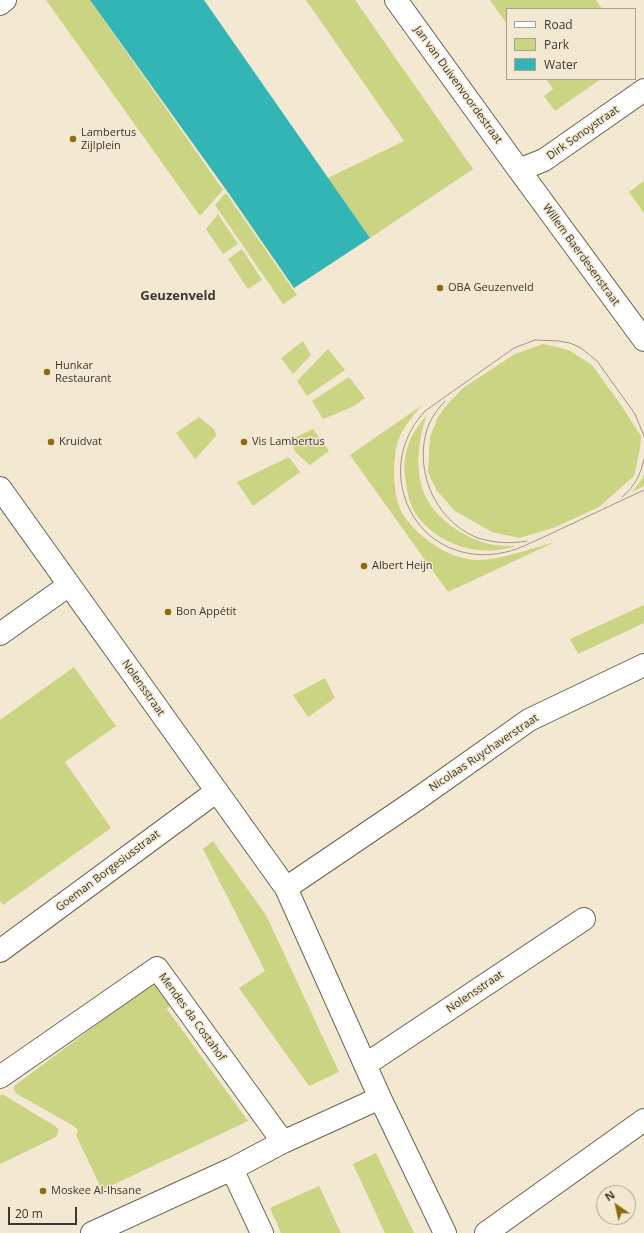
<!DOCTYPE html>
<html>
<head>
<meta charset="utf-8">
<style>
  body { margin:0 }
  #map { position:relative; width:644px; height:1233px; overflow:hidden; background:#f3e8d1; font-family:"Open Sans",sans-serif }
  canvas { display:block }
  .legend { position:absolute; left:506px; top:8px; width:130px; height:72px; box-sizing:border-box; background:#f3e8d1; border:1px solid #aaa290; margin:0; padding:5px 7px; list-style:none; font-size:12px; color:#3c382f }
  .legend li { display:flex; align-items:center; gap:8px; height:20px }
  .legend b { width:20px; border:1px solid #aaa290 }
  .north { position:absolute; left:596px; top:1185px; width:40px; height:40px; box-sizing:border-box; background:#f3e8d1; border:1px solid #aaa290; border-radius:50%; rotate:326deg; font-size:11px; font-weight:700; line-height:16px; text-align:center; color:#3c382f }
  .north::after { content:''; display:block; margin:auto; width:14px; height:18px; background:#8d6c10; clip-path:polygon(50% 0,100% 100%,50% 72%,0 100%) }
  .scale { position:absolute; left:8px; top:1207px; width:69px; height:18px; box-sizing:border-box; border:2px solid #3c382f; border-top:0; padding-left:5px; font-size:12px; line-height:14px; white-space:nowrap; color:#3c382f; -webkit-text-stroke:3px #f3e8d1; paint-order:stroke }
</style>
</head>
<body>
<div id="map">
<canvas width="644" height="1233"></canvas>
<ul class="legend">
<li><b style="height:5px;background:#fff"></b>Road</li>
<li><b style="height:11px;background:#cbd482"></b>Park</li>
<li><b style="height:11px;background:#33b5b6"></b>Water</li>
</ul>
<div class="north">N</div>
<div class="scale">20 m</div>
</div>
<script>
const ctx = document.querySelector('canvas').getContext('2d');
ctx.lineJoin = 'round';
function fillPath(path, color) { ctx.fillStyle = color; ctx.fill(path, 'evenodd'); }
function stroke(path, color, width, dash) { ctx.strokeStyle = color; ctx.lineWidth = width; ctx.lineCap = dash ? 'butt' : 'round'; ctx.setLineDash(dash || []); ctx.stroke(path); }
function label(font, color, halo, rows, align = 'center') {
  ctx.font = font + ' "Open Sans",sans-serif'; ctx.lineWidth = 3; ctx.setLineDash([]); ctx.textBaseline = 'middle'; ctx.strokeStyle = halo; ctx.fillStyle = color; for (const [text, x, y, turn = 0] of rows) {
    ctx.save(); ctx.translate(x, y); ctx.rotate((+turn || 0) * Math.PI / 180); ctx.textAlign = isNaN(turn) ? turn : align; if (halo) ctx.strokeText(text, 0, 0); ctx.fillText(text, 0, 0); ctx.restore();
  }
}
fillPath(new Path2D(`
  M46 0H90L223 190 200 216Z
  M306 0H355L473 169 370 238 328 178 404 141Z
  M490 0H596L602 9H507V24Z
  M546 79H601L555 111 544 96 553 89Z
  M644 181V213L629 192Z
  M226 193 297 295 283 304 215 205Z
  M218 214 238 244 223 254 206 229Z
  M242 249 262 280 248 289 228 259Z
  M303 341 311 355 293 374 281 358Z
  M543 344 569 350 592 365 621 405 641 436 640 449 634 476 599 507 553 528 519 538 492 532 455 511 437 491 428 472 430 437 438 417 446 406 463 388 515 354Z
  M328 349 345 370 307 396 297 381Z
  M349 377 365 398 354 406 323 419 312 401Z
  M421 406C414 415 405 425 400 436 391 456 392 498 404 516 419 538 450 560 478 560 501 560 532 548 555 542L448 592 350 455Z
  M427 415C418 438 415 470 424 493 434 518 464 538 489 544 498 546 507 546 516 546 511 548 504 549 498 550 467 554 431 539 414 511 409 502 407 492 406 482 401 455 409 435 427 415Z
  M199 417 215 430 216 436 195 459 176 433Z
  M313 429 329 451 310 465 296 453 290 440Z
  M289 457 300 472 253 506 237 482Z
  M644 473V486L632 492 642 479Z
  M644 605V623L578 654 570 639Z
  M74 667 116 726 65 762 111 828 3 905 0 901V720Z
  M325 678 335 698 308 717 293 695Z
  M213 841 266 915 339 1072 309 1086 239 988 265 971 203 849Z
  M153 984 164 989 174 1003 167 1009 248 1121 102 1190 76 1135 78 1130 72 1125 17 1094 14 1090V1086L134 997 143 985Z
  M2 1094 55 1126 58 1129V1133L56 1137 0 1164V1096Z
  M376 1153 414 1233H385L353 1164Z
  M319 1186 341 1233H281L270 1208Z`), '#cbd482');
fillPath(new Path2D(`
  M90 0H204L370 238 294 288 227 191Z`), '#33b5b6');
const street = new Path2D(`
  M396 0 519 170 644 340
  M0 4 5 0
  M519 170 544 160 644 90
  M0 488 286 888 380 1098 445 1233
  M0 634 69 585
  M286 888 413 802 529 720 644 665
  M0 951 217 791
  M365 1065 584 919
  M0 1077 157 968 283 1142
  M232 1169 262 1233
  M92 1233 232 1169 283 1142 380 1098
  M486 1233 644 1120`);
stroke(street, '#6c644f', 24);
stroke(street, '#fff', 22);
stroke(new Path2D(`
  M445 401C439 408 433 415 429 424 412 467 434 521 478 538 494 543 510 544 527 541
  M644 436 635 414 597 361 581 348 570 343 559 341 535 340 514 348 425 411C404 434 395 464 404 495 417 540 461 563 506 552 520 549 534 541 548 535 580 520 612 505 644 490
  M622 497C634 488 641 474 644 459`), '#9d9685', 1);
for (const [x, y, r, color] of [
  [73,139,4,"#8d6c10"],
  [440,288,4,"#8d6c10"],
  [47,372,4,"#8d6c10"],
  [51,442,4,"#8d6c10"],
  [244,442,4,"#8d6c10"],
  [364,566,4,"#8d6c10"],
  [168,612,4,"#8d6c10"],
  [43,1191,4,"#8d6c10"]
]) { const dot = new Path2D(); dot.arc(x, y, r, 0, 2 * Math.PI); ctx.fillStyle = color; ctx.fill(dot); stroke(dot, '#f3e8d1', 1.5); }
label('11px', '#3c382f', '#f3e8d1', [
  ["Jan van Duivenvoordestraat",458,85,54],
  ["Dirk Sonoystraat",583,133,-35],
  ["Willem Baerdesenstraat",581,255,54],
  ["Nolensstraat",143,688,55],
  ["Nicolaas Ruychaverstraat",484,753,-34],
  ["Goeman Borgesiusstraat",108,871,-37],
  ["Nolensstraat",475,992,-34],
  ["Mendes da Costahof",192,1017,54]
]);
label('11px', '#3c382f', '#f3e8d1', [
  ["Lambertus",81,133],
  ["Zijlplein",81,146],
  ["OBA Geuzenveld",448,288],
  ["Hunkar",55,366],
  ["Restaurant",55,379],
  ["Kruidvat",59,442],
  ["Vis Lambertus",252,442],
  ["Albert Heijn",372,566],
  ["Bon Appétit",176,612],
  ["Moskee Al-Ihsane",51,1191]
], 'left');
label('bold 13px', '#3c382f', '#f3e8d1', [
  ["Geuzenveld",178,296]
]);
</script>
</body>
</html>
